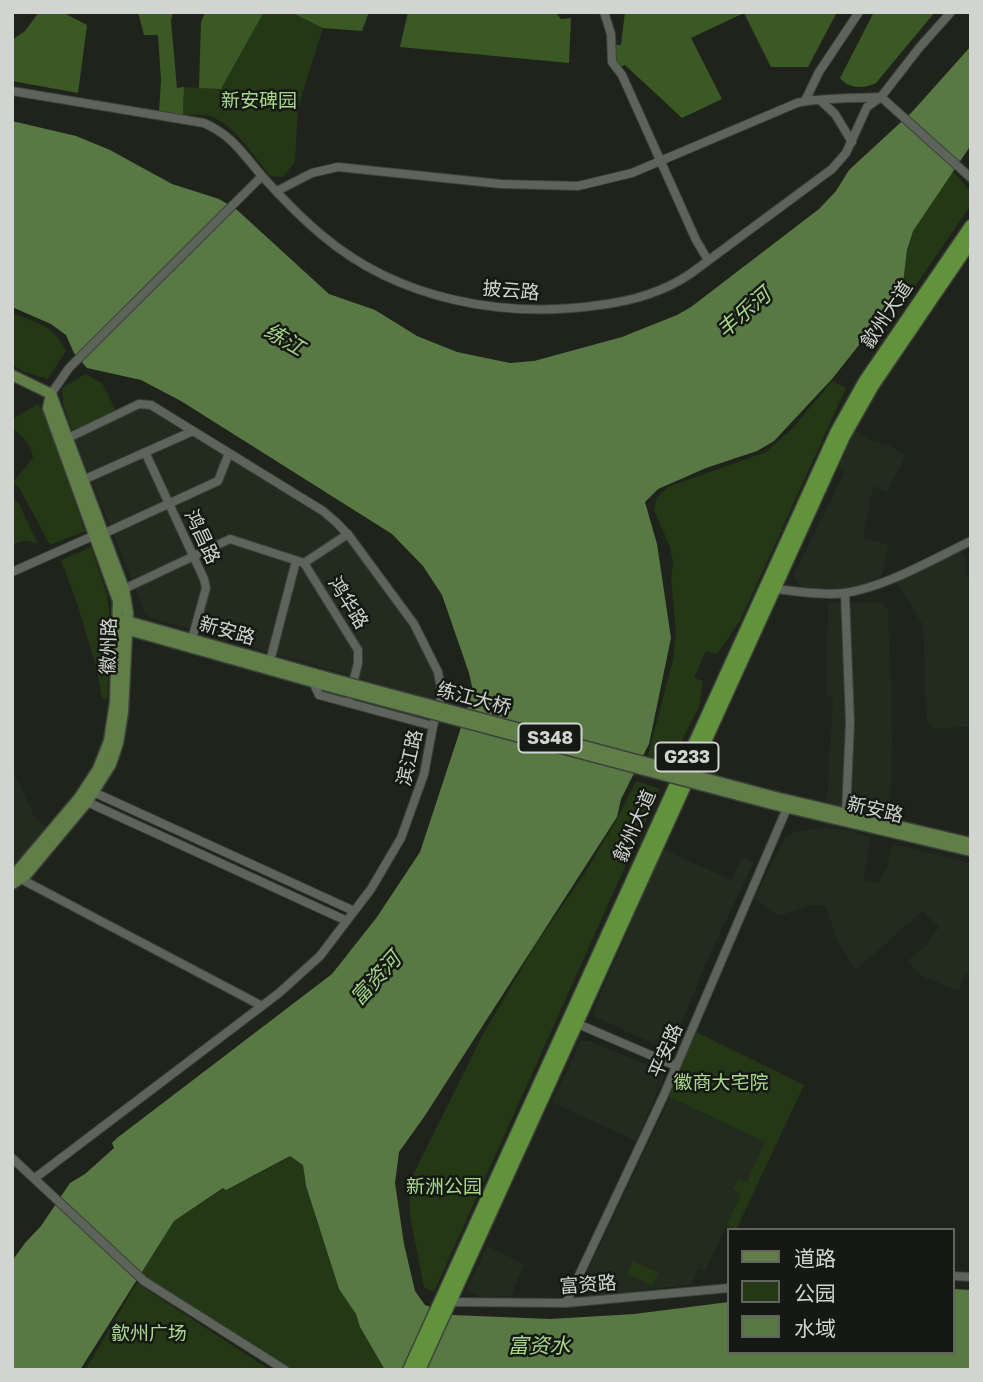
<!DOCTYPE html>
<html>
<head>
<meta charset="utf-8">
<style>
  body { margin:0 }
  #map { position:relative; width:983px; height:1382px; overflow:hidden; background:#1f231c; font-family:"Golos Text","Noto Sans SC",sans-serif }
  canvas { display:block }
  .frame { position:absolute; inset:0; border:14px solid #d1d4d0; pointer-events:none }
  .legend { position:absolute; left:727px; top:1228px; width:228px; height:126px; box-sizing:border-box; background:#161913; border:2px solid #61645f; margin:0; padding:9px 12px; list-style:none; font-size:21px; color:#d1d4d0 }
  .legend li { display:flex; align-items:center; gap:14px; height:35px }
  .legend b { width:35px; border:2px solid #61645f }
</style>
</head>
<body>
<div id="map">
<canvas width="983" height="1382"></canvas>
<div class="frame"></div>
<ul class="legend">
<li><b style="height:9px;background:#607f48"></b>道路</li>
<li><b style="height:19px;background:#243815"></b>公园</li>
<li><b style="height:19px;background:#597944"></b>水域</li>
</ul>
</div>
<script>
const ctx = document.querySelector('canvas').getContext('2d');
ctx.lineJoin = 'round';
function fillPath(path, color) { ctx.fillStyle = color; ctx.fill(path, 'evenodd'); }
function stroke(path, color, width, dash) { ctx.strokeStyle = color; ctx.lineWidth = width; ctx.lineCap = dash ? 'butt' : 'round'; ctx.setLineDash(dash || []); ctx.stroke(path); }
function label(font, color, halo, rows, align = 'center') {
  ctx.font = font + ' "Golos Text","Noto Sans SC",sans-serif'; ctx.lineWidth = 5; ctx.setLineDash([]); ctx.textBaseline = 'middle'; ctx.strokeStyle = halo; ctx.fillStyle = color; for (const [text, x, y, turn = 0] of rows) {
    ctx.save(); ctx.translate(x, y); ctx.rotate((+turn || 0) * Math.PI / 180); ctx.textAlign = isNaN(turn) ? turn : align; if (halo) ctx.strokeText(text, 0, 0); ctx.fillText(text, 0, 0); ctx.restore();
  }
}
fillPath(new Path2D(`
  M145 405 324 515 349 538 427 654 439 684 435 700 151 618 145 613 74 437Z
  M855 431 867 439 889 445 906 456 887 492 873 486 863 538 888 545 882 577 847 590 800 587 793 576 845 472 838 468Z
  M960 549 967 560 965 573 971 584V727L933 728 927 722 923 625 894 579Z
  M882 602 888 611 892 738 889 818 827 802 833 698 826 696 828 603Z
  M12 768 35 818 48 828 12 873Z
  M825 828 851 831 870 838 863 880 878 883 887 868 892 844 971 863V974L966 973 959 991 922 976 907 961 925 947 939 927 923 911 855 970 837 940 825 905H811L779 916 754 899 785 838 792 832Z
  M662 849 731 880 742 857 754 862 709 956 670 1051 593 1016 594 1010Z
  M581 1041H589L663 1071 664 1077 636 1141 552 1102Z
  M670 1098 766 1142 747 1183 738 1179 733 1189 742 1193 705 1271 699 1269 692 1284 590 1296 581 1285Z
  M487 1246 524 1264 511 1296 482 1297 466 1290Z`), '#232b1f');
fillPath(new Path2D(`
  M264 12H290L323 28 298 107 295 162 283 177 270 176C255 157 231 120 206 115 199 114 191 115 183 115L184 87 221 89Z
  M953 171 971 192 969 208 914 288 900 291C905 273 905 254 911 236 919 215 939 189 953 171Z
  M12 313C39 324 52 323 66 351L48 379 24 372 12 365Z
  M85 374 102 383 116 411 72 430 63 404 62 388Z
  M832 381 846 388 740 621 717 654 706 651 694 678 703 681 699 707 671 762 647 759 673 660 676 632 671 579 673 564 670 547 654 510 657 498 668 487 766 452 793 428Z
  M38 404 42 409 85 531 50 545 20 489 13 482 33 458C32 447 23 434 12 429V419Z
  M15 500 18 502 38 544C27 540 26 539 12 545V501Z
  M91 547 107 595 111 628 107 699H102L97 670 77 603 61 560Z
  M636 781 660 789 434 1292 424 1287 410 1216 409 1183 482 1036 536 944 585 873 616 821Z
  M696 1032 804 1085 736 1230 726 1226 741 1194 733 1189 738 1179 747 1182 765 1142 667 1096Z
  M290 1156 303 1165 306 1187 339 1289 356 1314 360 1327 385 1370H291L146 1279 141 1273 174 1221 224 1188 254 1176Z
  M633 1261 658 1272 652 1285 627 1274Z
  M137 1283 270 1370H85Z`), '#243815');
fillPath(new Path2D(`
  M39 12H62L87 25 78 93 12 81V40L25 31Z
  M138 12H173L171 21 177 88 184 87 183 115 159 112 161 80 158 35H144Z
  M205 12H264L221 89 199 88 201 22Z
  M290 12H369L362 31 323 28Z
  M408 12H555L561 19 571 18 569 63 400 47Z
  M625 12H837L808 67H771L744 13 691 38 722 99 682 118 625 65 614 69V45H621Z
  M874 12H935L876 83C864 89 849 89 840 78Z`), '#3b5925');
fillPath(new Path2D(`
  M971 46V145L913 231 907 250 903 283 894 301 832 379 774 441 757 451 706 468 658 489 645 502 657 544 671 638 649 744 621 799 617 817 424 1117 399 1152 395 1183 404 1244 415 1291 425 1305 452 1315 550 1319 634 1314 729 1302V1352H953V1289L971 1290V1370H385L360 1327 356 1314 339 1289 306 1186 303 1165 290 1156 226 1190 223 1188 174 1221 80 1370H12V1261L25 1243 41 1226 70 1183 85 1174 114 1148 112 1143 117 1138 332 974 377 917 420 852 473 691 469 673 442 595 423 566 392 534 181 401 141 380 87 368 74 353 66 335 51 324 12 307V121L76 136 110 150 172 184 219 199 236 209 329 294 375 310 417 336 457 352 510 363 534 361 622 337 677 315 691 307 819 209 836 191 849 170 912 112Z`), '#597944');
const minor = new Path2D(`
  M604 12 611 34 612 62 622 75 696 240 708 260
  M12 91 204 123C233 136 242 153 262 176 281 197 301 218 323 236 399 300 504 319 600 305 632 301 662 293 690 274L832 169 846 153 867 107 881 97 919 48 951 12
  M820 100 835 114 852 142
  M805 101 819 72 859 12
  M277 191 312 173 338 167 501 184 578 186 632 173 797 103C824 97 854 99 881 97L971 178
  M51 394 69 368 262 176
  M145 452 204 579 206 588 192 639
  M83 480 193 431
  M103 534 218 481 229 453
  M304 563 358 650V663L348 703
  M304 563 348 534
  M12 572 95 535
  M124 589 230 539 304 563
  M774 589C797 591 822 596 845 593 886 587 933 559 971 541
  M845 593 850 722 846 813
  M270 661 296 561
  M313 682 319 695 433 726
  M89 790 354 911
  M85 801 347 921
  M19 878 262 1006
  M578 1024 676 1066
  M12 1158 144 1281 285 1370
  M35 1178 279 993 320 956 371 889 401 838 424 774 433 726 442 694 438 672 414 624 350 537 337 523 323 511 151 405 139 404 68 438
  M953 1276 971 1277
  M449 1302 566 1303 729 1288
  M566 1303 663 1097 787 808`);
const major = new Path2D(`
  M12 375 51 394 124 589 128 613 123 712 118 743 111 764 87 802 26 875 12 884
  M123 620 326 677
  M122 628 324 685
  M775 797 971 843
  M772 804 971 851
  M19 878V869L79 798 98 769 109 741 115 702 118 601 48 408 51 394`);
const highway = new Path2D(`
  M409 1370 836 433 865 381 971 226
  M419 1370 844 436 873 385 971 241`);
stroke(minor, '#3d403b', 10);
stroke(major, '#3d403b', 13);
stroke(highway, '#3d403b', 15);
stroke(minor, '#5e635b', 8);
stroke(major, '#607f48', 10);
stroke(highway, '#61923c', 12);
const majorBridge = new Path2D(`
  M326 677 775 797
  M324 685 772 804`);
stroke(majorBridge, '#3d403b', 13, []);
stroke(majorBridge, '#607f48', 10);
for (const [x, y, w] of [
  [550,738,63],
  [687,757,63]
]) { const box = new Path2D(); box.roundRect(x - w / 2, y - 14.5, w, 29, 5); ctx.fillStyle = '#161913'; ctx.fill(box); stroke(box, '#d1d4d0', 2); }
label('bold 18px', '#d1d4d0', null, [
  ["S348",550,738],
  ["G233",687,757]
]);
label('19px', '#a9d98a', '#161913', [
  ["新安碑园",259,101],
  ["徽商大宅院",721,1083],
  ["新洲公园",444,1187],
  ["歙州广场",149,1334]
]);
label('19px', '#d1d4d0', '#161913', [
  ["披云路",511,291,5],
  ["歙州大道",887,315,-56],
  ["鸿昌路",202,537,65],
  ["鸿华路",348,603,58],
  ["新安路",227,631,16],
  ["徽州路",109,646,-88],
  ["练江大桥",474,699,15],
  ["滨江路",410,758,-77],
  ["新安路",875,810,13],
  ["歙州大道",635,826,-66],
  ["平安路",666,1051,-67],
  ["富资路",588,1285,-4]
]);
label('italic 21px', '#a5d586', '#161913', [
  ["丰乐河",744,313,-41],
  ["练江",284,340,30],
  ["富资河",376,979,-48],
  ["富资水",539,1346]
]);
</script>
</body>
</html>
